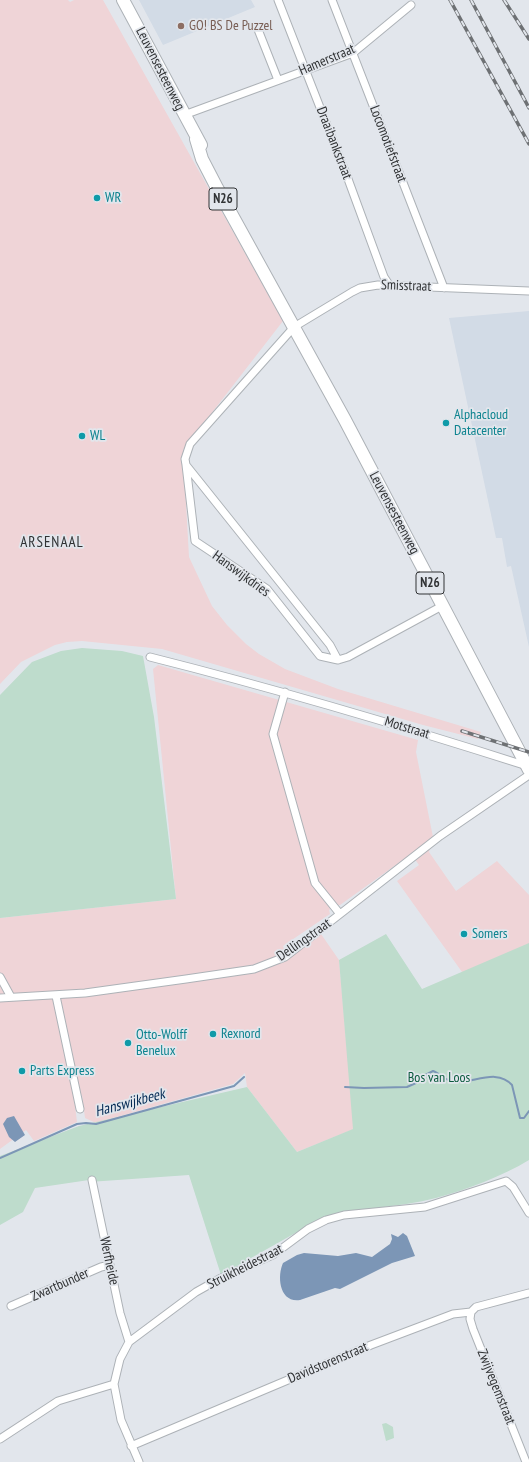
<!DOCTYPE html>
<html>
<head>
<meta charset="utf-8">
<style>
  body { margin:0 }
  canvas { display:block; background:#e2e6ec }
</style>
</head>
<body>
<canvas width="529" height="1462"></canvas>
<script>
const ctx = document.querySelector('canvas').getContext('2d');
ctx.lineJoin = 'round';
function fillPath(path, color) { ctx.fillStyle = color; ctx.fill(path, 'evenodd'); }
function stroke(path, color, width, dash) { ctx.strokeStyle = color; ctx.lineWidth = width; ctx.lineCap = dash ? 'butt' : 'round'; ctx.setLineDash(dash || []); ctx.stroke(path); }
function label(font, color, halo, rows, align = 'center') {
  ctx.font = font + ' "PT Sans Narrow",sans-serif'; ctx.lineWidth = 3.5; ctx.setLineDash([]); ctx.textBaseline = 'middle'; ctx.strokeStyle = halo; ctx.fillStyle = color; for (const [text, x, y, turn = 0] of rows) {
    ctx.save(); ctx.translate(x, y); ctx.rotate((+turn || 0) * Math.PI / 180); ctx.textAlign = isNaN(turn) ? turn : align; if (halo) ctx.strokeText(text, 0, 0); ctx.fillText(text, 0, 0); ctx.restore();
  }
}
fillPath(new Path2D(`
  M0 0H68L70 2 74 0H103L283 321 183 450 189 557 212 606 227 625 246 644 259 654 285 669 338 689 481 732 478 739 423 725 162 649 82 641 67 642 55 645 21 662 0 684Z
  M158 665 418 740 416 752 433 837 429 852 456 891 497 861 529 895V968L467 979 397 881 419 865 411 854 340 905H336L329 910 330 914 283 946 287 957 321 934 339 960 354 1129 297 1152 247 1087 245 1073 233 1084 96 1123 85 1118 82 1095 74 1097 77 1122 34 1141 26 1130 0 1149V918L176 899 153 669Z`), '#efd4d7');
fillPath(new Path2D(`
  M139 0H251L255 7 163 45Z
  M529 311V647L511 566 507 567 502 538H496L449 318Z`), '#d2dbe6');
fillPath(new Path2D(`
  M82 648 122 651 143 656 154 717 176 899 0 918V695L32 662 61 651Z
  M386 934 422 989 529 943V1160C501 1177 468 1189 436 1198 399 1208 359 1207 322 1218L221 1275 189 1175 89 1182V1180L35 1188 23 1212 0 1225V1156L79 1126 247 1087 297 1152 353 1129 339 960Z
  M386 1423 393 1427 394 1438 386 1441 382 1424Z`), '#bedccc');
fillPath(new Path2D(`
  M14 1116 25 1135 15 1142 9 1137 3 1124 7 1118Z
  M403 1233 407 1236 415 1256 392 1263 340 1289 335 1288 300 1300C279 1303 277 1276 283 1263L297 1255 304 1253 338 1256 356 1253 372 1257 390 1244 392 1239 391 1234 398 1237Z`), '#7c96b6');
stroke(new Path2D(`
  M345 1087 364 1088 407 1087 416 1083V1080L433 1071C441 1074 447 1082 455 1082 474 1083 497 1068 512 1085L520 1118H524L529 1111
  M0 1158 77 1124 86 1123 96 1124 234 1086 244 1077`), '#7c96b6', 2);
const minor = new Path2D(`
  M278 0 348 179 384 277 390 286
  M332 0 444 288
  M257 27 278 80
  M184 115 353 53 411 5
  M186 465 185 459 190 444 294 327 352 292 360 288 378 285 529 291
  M150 657C277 689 402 726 527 766
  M338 660 320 656 267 589 195 541 186 465 330 645 338 660 348 657 442 606
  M285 692 273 734 315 883 340 914
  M0 977 11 997
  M56 996 80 1109
  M0 998 85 993 186 979 254 969 285 957 440 836 529 775
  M92 1180 120 1313 129 1342
  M11 1306 101 1267 110 1265
  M471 1312 470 1319 473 1329 526 1462
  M0 1439 58 1401 114 1384
  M131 1446 371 1345 453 1314 471 1312 476 1307 529 1293
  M139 1462 121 1420 114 1384 120 1359 129 1342 196 1292 221 1278 273 1255 308 1229 326 1220 344 1215 425 1207 506 1181 513 1187 529 1213`);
const primary = new Path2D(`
  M123 0 201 145
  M196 139 202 159 217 188 345 420 529 770`);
stroke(minor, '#adb2b7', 9);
stroke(primary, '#adb2b7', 14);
stroke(minor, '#fff', 7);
stroke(primary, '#fff', 12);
const rail = new Path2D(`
  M450 0 529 144
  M471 0 529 108
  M504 0 529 39
  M462 731 529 752`);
stroke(rail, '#6e7174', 3.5);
stroke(rail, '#e2e6ec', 2, [6]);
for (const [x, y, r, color] of [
  [181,26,4,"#8d6e63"],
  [97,198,4,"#0f9aa8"],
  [446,423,4,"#0f9aa8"],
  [82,436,4,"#0f9aa8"],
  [464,934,4,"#0f9aa8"],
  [213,1034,4,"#0f9aa8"],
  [128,1043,4,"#0f9aa8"],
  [22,1071,4,"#0f9aa8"]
]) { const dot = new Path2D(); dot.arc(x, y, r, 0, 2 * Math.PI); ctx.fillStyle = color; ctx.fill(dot); stroke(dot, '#e2e6ec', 1.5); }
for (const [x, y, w] of [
  [223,199,28],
  [430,583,28]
]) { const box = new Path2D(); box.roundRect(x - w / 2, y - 11, w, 22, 3); ctx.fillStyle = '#e2e6ec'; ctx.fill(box); stroke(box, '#303234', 1); }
label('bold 13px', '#303234', null, [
  ["N26",223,199],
  ["N26",430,583]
]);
label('14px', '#785e54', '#e2e6ec', [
  ["GO! BS De Puzzel",189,26]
], 'left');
label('14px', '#303234', '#e2e6ec', [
  ["Hamerstraat",327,60,-23],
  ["Leuvensesteenweg",160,69,63],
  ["Draaibankstraat",334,143,69],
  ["Locomotiefstraat",388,144,69],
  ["Smisstraat",406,286,2],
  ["Leuvensesteenweg",394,513,62],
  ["Hanswijkdries",241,574,36],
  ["Motstraat",407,728,17],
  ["Dellingstraat",304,940,-35],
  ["Werfheide",109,1261,78],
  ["Struikheidestraat",245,1267,-27],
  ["Zwartbunder",60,1285,-24],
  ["Davidstorenstraat",328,1363,-23],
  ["Zwijvegemstraat",496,1387,68]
]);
label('14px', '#0d838f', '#e2e6ec', [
  ["WR",105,198],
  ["Alphacloud",454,415],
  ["Datacenter",454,431],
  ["WL",90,436],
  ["Somers",472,934],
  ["Rexnord",221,1034],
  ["Otto-Wolff",136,1035],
  ["Benelux",136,1051],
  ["Parts Express",30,1071]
], 'left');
label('14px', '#0b5b3e', '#e2e6ec', [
  ["Bos van Loos",439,1078]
]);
ctx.letterSpacing = '1px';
label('15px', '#303234', '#e2e6ec', [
  ["ARSENAAL",52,543]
]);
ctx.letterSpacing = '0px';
label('italic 15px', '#032953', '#e2e6ec', [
  ["Hanswijkbeek",130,1103,-15]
]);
</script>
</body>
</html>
